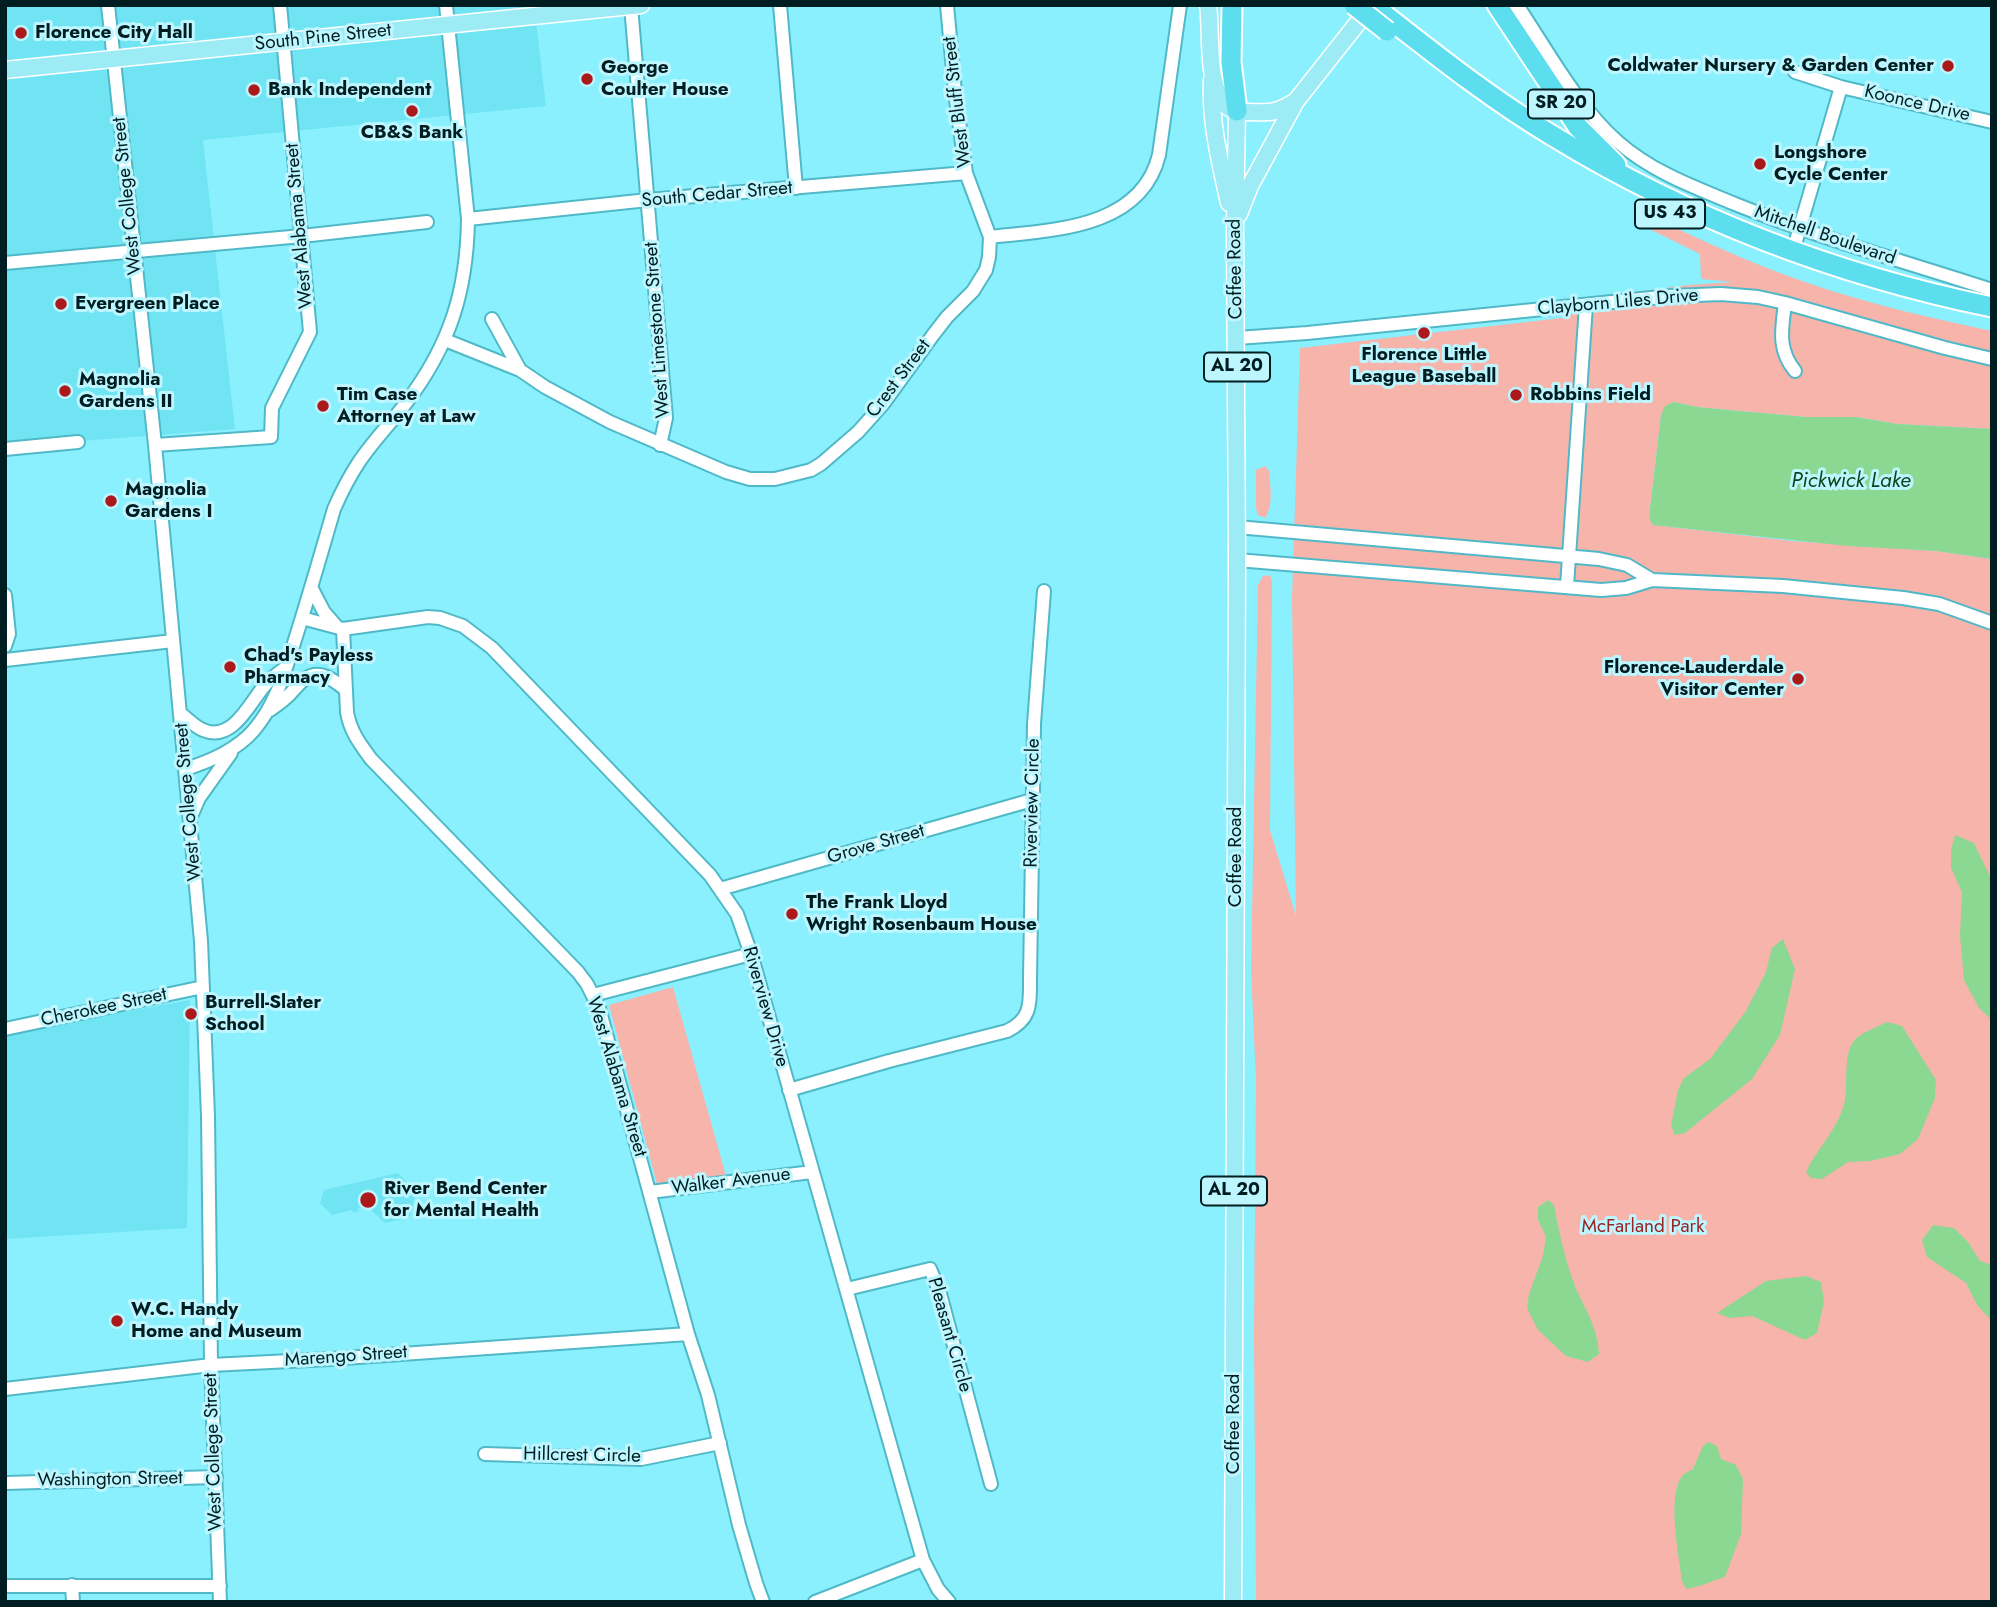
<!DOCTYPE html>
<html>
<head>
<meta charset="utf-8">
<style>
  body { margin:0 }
  #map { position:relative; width:1997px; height:1607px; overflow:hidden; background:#8af0fe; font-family:Jost,sans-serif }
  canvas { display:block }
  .frame { position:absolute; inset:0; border:7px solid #001d21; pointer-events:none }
</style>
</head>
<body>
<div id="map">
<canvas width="1997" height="1607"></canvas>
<div class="frame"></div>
</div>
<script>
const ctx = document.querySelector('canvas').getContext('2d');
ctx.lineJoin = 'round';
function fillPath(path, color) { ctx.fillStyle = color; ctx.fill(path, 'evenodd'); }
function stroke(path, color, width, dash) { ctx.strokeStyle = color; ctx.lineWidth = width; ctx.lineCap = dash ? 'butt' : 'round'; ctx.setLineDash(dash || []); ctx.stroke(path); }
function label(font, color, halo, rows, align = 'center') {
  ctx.font = font + ' Jost,sans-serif'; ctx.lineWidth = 6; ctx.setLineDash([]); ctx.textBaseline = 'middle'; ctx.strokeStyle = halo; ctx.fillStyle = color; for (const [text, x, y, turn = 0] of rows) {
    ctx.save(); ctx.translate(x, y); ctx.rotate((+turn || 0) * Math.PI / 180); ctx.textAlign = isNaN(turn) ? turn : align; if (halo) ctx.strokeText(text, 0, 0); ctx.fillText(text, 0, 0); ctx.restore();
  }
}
fillPath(new Path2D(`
  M5 5H534L546 106 203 140 235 429 5 447Z
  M190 1000 187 1228 5 1239V1037L38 1028Z
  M398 1173 416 1192 410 1217 385 1223 367 1206 358 1208 359 1211 353 1213 352 1210 332 1215 320 1203 324 1190Z`), '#71e4f4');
fillPath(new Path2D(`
  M1638 211C1685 232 1732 255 1780 273 1848 299 1921 316 1992 331V429L1897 424 1856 417H1806L1739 411 1697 407 1674 402 1661 415 1649 518 1654 525 1792 541 1937 551 1992 559V1602H1256L1254 1336 1256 1080 1251 970 1258 585 1263 576 1270 575 1272 582 1270 830 1296 916 1292 599 1300 348 1570 317 1571 300 1689 285 1733 282 1701 279 1700 254 1633 221Z
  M1265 466 1269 471C1270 486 1274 505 1265 518L1258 515 1256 508V470Z
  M673 987 726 1176 657 1184 609 1005Z`), '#f6b4ab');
fillPath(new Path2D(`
  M1674 402 1697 407 1739 411 1806 417H1856L1897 424 1992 429V559L1937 551 1848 546 1653 525 1649 518 1661 415 1665 406Z
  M1955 835 1974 843 1992 881V1020L1979 1008 1964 980 1960 936 1962 892 1951 868V850Z
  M1783 939 1795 969 1780 1035 1752 1079 1685 1133 1675 1135 1671 1126 1678 1090 1684 1078 1710 1059 1746 1011 1766 972 1772 948Z
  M1887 1022 1902 1026 1936 1080 1935 1098 1918 1139 1900 1154 1870 1161 1848 1162 1822 1179 1811 1178 1806 1172C1817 1149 1836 1131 1844 1105 1849 1088 1842 1055 1854 1041 1858 1034 1879 1026 1887 1022Z
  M1548 1200 1554 1205C1559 1232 1565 1260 1575 1286 1586 1312 1597 1325 1599 1354L1588 1362 1566 1356 1538 1330 1527 1308 1529 1294 1543 1256 1546 1237 1538 1220V1207Z
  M1933 1225 1954 1228 1968 1242 1980 1261 1992 1265V1321L1977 1305 1966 1283 1927 1257 1922 1240Z
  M1806 1276 1821 1282 1824 1302 1817 1333 1805 1340 1752 1316 1730 1318 1717 1313 1766 1281Z
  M1708 1442 1717 1446 1721 1459 1736 1465 1743 1479 1741 1534 1725 1577C1711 1581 1700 1587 1686 1589L1682 1581C1679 1556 1666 1494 1683 1475 1685 1473 1691 1470 1693 1469L1703 1446Z`), '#8bd893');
const minor = new Path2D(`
  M108 5 155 445 201 941 208 1116 211 1365 220 1602
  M780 5 796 188
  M1517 5C1546 48 1579 109 1618 142 1652 172 1694 187 1735 204 1819 238 1906 262 1992 290
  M631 6 666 418 660 445
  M1795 72 1841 87 1992 122
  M468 219 648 200 966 173
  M990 237C1052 230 1141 229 1159 155L1180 5
  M1793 251 1841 87
  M5 263 302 236 427 222
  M1785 303C1782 329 1777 349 1795 371
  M492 319 520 370
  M1237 338 1307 333 1671 296 1721 294 1758 297 1785 303 1945 348 1992 359
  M445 340 520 370 545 387 610 422 726 472 750 479H775L811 470 821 464 858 432 883 404 933 335 947 317 973 291 986 270 989 257 990 237 966 173 955 92 947 5
  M155 445 271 437 272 408 310 332 280 5
  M5 449 78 442
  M1237 527 1599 559 1627 565 1652 580
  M1237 560 1601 590 1626 588 1652 580 1783 586 1903 598 1939 604 1992 623
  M1567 586 1586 305
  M311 587 324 612 337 627
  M5 595 9 634 5 646
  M302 618 343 629 428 617 440 618 463 626 492 648 710 875 737 914 751 954 923 1560 938 1589 949 1602
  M343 629 347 712C350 731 360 744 371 759L578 972 587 984 599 1008 688 1334 708 1395 739 1525 756 1583 763 1602
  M5 660 173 641
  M270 710C277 705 283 701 289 695 294 690 299 683 305 679 320 668 335 681 346 690
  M181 714C188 719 195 727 203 730 233 743 250 702 265 685 271 678 279 673 286 667
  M186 769C210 761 237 750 254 730 276 704 284 674 294 643 308 599 321 554 334 509 341 493 349 477 359 462 373 441 391 423 406 403 450 345 467 291 468 219L446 5
  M192 814 199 798 231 753
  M720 889 1032 800
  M593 995 751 954
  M5 1029 203 987
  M789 1090 889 1061 1007 1031C1032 1019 1030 1003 1030 979L1034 724 1044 591
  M650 1192 812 1172
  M847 1289 930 1269 939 1290 991 1484
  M5 1389 211 1365 330 1359 688 1334
  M485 1454 641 1459 720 1443
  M5 1483 216 1477
  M72 1585 73 1602
  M5 1586H220
  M815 1602 923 1560`);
const major = new Path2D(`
  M1208 5C1212 33 1205 88 1228 107 1234 112 1242 112 1249 112 1270 113 1278 113 1296 101
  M5 70 641 5
  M1212 80C1210 123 1220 162 1229 203
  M1239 214 1250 186 1296 101 1371 6
  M1233 1602 1237 560 1235 226 1237 111`);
const highway = new Path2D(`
  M1232 5 1231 62 1237 111
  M1372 5C1431 51 1489 98 1553 136 1689 219 1836 275 1992 307
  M1497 5 1578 127 1616 165`);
stroke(minor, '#50b9c7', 16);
stroke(major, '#fff', 19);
stroke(highway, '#fff', 23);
stroke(minor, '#fff', 12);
stroke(major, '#9debf5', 16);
stroke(highway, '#5cdeef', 19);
const highwayBridge = new Path2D(`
  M1354 5 1387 31`);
stroke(highwayBridge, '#fff', 23, []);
stroke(highwayBridge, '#5cdeef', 19);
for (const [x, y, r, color] of [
  [21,33,7,"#ac191b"],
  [1948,66,7,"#ac191b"],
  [587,79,7,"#ac191b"],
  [254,90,7,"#ac191b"],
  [412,111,7,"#ac191b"],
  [1760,164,7,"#ac191b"],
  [61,304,7,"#ac191b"],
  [1424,333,7,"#ac191b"],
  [65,391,7,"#ac191b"],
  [1516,395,7,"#ac191b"],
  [323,406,7,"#ac191b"],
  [111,501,7,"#ac191b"],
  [230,667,7,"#ac191b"],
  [1798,679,7,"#ac191b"],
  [792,914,7,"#ac191b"],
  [191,1014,7,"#ac191b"],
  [368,1200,9,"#ac191b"],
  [117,1321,7,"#ac191b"]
]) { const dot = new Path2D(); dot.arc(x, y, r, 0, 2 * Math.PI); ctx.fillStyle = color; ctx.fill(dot); stroke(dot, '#bdf6ff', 2.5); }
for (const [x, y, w] of [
  [1561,104,66],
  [1670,214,70],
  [1237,367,66],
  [1234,1191,66]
]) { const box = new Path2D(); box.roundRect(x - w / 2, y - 14.5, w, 29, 5); ctx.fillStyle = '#bdf6ff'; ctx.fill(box); stroke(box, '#001d21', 2); }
label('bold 18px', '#001d21', null, [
  ["SR 20",1561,104],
  ["US 43",1670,214],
  ["AL 20",1237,367],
  ["AL 20",1234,1191]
]);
label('bold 19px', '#001d21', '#bdf6ff', [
  ["Florence City Hall",35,33],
  ["Coldwater Nursery & Garden Center",1934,66,"right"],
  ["George",601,68],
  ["Coulter House",601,90],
  ["Bank Independent",268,90],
  ["CB&S Bank",412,133,"center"],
  ["Longshore",1774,153],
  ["Cycle Center",1774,175],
  ["Evergreen Place",75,304],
  ["Florence Little",1424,355,"center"],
  ["League Baseball",1424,377,"center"],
  ["Magnolia",79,380],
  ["Gardens II",79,402],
  ["Tim Case",337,395],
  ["Attorney at Law",337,417],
  ["Robbins Field",1530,395],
  ["Magnolia",125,490],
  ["Gardens I",125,512],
  ["Chad's Payless",244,656],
  ["Pharmacy",244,678],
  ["Florence-Lauderdale",1784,668,"right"],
  ["Visitor Center",1784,690,"right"],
  ["The Frank Lloyd",806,903],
  ["Wright Rosenbaum House",806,925],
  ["Burrell-Slater",205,1003],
  ["School",205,1025],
  ["River Bend Center",384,1189],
  ["for Mental Health",384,1211],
  ["W.C. Handy",131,1310],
  ["Home and Museum",131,1332]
], 'left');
label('19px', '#001d21', '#bdf6ff', [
  ["South Pine Street",323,38,-6],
  ["West Bluff Street",958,102,-97],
  ["Koonce Drive",1917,104,13],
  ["South Cedar Street",717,195,-5],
  ["West College Street",128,196,-96],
  ["West Alabama Street",300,226,-95],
  ["Mitchell Boulevard",1825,236,19],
  ["Coffee Road",1236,269,-91],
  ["Clayborn Liles Drive",1618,303,-5],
  ["West Limestone Street",658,330,-94],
  ["Crest Street",899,379,-53],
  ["West College Street",189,802,-95],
  ["Riverview Circle",1033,803,-89],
  ["Grove Street",876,845,-16],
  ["Coffee Road",1236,857,-90],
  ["Riverview Drive",765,1007,74],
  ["Cherokee Street",104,1008,-12],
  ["West Alabama Street",616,1077,73],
  ["Walker Avenue",731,1182,-7],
  ["Pleasant Circle",949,1335,74],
  ["Marengo Street",346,1357,-4],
  ["Coffee Road",1234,1424,-90],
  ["West College Street",214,1452,-92],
  ["Hillcrest Circle",582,1456,1],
  ["Washington Street",110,1480,-1]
]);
label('19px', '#992421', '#bdf6ff', [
  ["McFarland Park",1643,1227]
]);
label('italic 21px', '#0e461b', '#bdf6ff', [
  ["Pickwick Lake",1851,482]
]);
</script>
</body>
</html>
